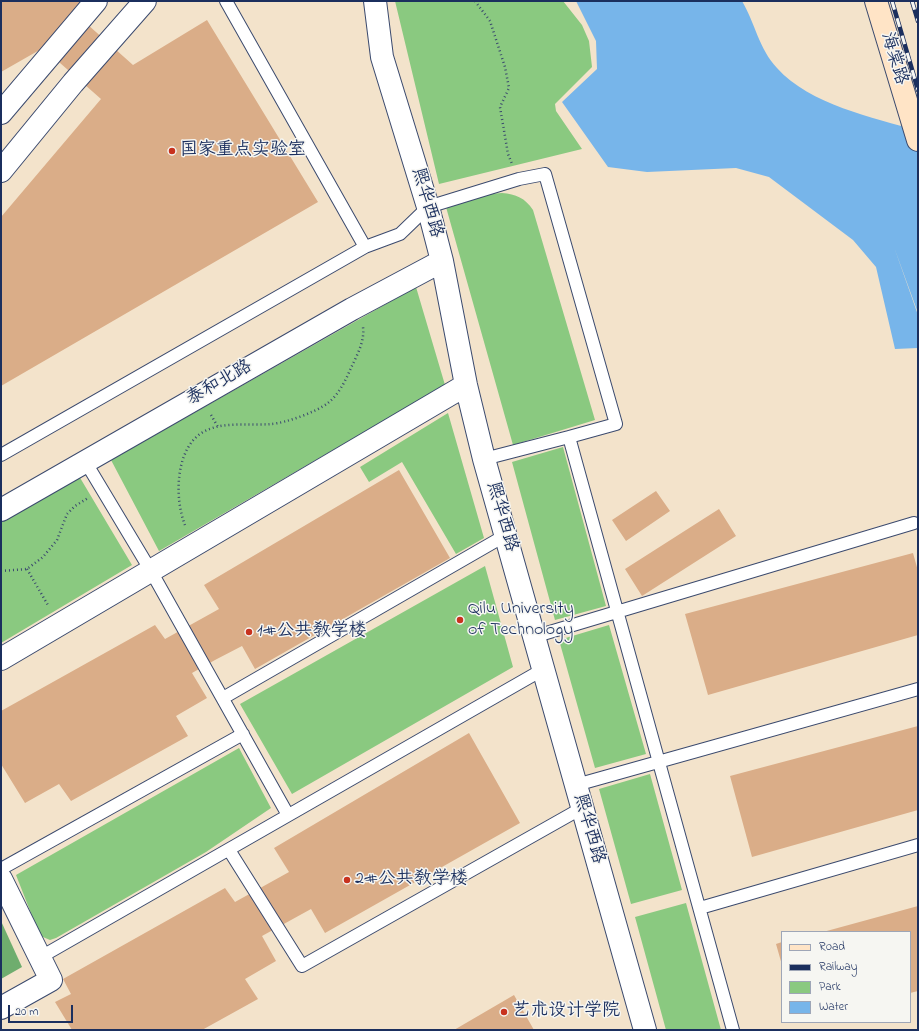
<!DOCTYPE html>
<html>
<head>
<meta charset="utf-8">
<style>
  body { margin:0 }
  #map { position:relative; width:919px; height:1031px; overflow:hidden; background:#f3e3cb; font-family:"Indie Flower",sans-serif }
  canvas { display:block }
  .frame { position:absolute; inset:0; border:2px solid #1b2f5e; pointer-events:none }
  .legend { position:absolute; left:781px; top:931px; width:130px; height:92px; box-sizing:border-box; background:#f6f6f2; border:1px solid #9ea6b7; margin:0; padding:5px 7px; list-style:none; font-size:12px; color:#1b2f5e }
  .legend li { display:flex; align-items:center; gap:8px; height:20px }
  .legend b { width:20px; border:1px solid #9ea6b7 }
  .scale { position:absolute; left:8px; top:1005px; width:65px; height:18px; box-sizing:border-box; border:2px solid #1b2f5e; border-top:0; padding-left:5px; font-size:12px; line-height:14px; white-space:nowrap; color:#1b2f5e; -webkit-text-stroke:3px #f6f6f2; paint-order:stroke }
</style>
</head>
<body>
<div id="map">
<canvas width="919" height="1031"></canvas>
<div class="frame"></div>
<ul class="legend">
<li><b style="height:5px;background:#ffe4c6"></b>Road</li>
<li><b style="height:5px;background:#1b2f5e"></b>Railway</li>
<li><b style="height:11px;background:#8ac980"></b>Park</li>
<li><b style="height:11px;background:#77b5ea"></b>Water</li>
</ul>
<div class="scale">20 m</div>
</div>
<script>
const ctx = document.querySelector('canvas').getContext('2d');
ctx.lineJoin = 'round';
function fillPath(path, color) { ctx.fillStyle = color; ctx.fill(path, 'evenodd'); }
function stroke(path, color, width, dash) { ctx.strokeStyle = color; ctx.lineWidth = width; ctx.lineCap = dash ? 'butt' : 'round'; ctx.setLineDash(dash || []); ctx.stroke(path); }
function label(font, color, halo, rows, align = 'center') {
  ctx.font = font + ' "Indie Flower","LXGW WenKai TC",sans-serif'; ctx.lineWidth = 3; ctx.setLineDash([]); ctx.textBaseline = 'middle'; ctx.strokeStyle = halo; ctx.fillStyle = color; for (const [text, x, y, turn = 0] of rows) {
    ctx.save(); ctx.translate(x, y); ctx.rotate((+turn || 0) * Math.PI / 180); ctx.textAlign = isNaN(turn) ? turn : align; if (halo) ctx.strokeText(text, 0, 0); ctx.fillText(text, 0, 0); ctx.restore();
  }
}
fillPath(new Path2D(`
  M395 1H563L582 25 589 41 592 67 555 104 556 111 582 149 439 184Z
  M502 193C516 194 525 198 533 210L595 420 513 445 446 207 488 194Z
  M416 287 445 385 159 551 111 460Z
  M448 413 484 538 456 554 402 462 369 482 360 467Z
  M563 447 606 606 555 620 512 462Z
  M79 476 132 565 1 643V522Z
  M485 566 513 667 292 794 240 704Z
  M609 625 646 754 595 768 559 640Z
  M239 748 271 808 206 852 56 938 50 940 43 937 38 931 16 875Z
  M650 774 682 890 631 904 599 789Z
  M686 903 721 1030H666L635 917Z`), '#8ac980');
fillPath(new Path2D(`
  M1 921 22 967 1 979Z`), '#6fad6e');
fillPath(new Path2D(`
  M576 1H742C755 23 759 49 777 68 810 105 873 117 918 131V313L894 247 918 315V348L895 349 876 267 853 240 769 177 736 168 647 172 608 167 562 102 597 69 596 41Z`), '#77b5ea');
fillPath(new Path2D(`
  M1 1H88L78 16 133 65 207 20 318 202 1 386V217L101 99 43 48 1 72Z
  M399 470 450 558 255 669 242 646 215 660 192 673 207 698 176 716 188 736 71 801 59 784 25 803 1 764V711L155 625 165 639 219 609 204 585Z
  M656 491 670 511 626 541 612 520Z
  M719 509 736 536 642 596 625 569Z
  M913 553 918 571V635L708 695 685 614Z
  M918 726V810L752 857 730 776Z
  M469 733 520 823 325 933 311 909 262 936 276 961 245 979 258 999 202 1030H72L55 1002 71 994 63 979 225 888 235 902 289 872 274 848Z
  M918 906V991L910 993V932H823Z
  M782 942V965L776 944Z
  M514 995 534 1030H454Z`), '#daad88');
const lane = new Path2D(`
  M226 1 365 247
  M1 455 365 247 400 234 428 207 519 179 545 174 616 424 569 437
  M484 459 569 437 733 1030
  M85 461 151 571 288 815
  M533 637 914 523
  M223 698 506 535
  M576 785 918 689
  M229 850 302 966 582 808
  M1 869 243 734
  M700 908 918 845
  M39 958 542 670`);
const street = new Path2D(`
  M375 1 382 57 428 207 442 261 466 385 484 459 645 1030
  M1 113 96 1
  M1 171 73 83 145 1
  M1 510 352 309 442 261
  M1 659 466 385
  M1 879 51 980 1 1008`);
const secondary = new Path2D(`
  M876 1 918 140`);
stroke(lane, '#3b4a6e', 14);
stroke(street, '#3b4a6e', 24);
stroke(secondary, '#3b4a6e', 24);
stroke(new Path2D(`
  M475 1 490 21 505 67 509 88 500 107 508 154 512 164
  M211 415 218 427
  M185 525C174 498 175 446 205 431 225 421 250 426 271 424 286 423 316 412 328 403 338 395 345 382 350 370 356 357 365 342 363 327
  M27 569 49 607
  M1 571 27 569 43 557 57 540 67 514 75 506 88 498`), '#3b4a6e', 2.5, [1, 3]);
stroke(lane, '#fff', 12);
stroke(street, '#fff', 22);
stroke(secondary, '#ffe4c6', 22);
const rail = new Path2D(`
  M892 1 918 90
  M912 1 918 21`);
stroke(rail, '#1b2f5e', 4.5);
stroke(rail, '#f6f6f2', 3, [9]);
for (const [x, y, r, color] of [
  [172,151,4,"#c8321e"],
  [460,620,4,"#c8321e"],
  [249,632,4,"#c8321e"],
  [347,880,4,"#c8321e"],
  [504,1012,4,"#c8321e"]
]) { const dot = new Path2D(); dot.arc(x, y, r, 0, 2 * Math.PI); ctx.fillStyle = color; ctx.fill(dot); stroke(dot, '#f6f6f2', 1.5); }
label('18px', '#1b2f5e', '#f6f6f2', [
  ["海棠路",893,59,73],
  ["熙华西路",426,203,74],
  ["泰和北路",220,384,-30],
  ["熙华西路",501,517,74],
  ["熙华西路",588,829,74]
]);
label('18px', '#1b2f5e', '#f6f6f2', [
  ["国家重点实验室",180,151],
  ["Qilu University",468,610],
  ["of Technology",468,631],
  ["1#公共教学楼",257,632],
  ["2#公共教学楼",355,880],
  ["艺术设计学院",512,1012]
], 'left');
</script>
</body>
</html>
